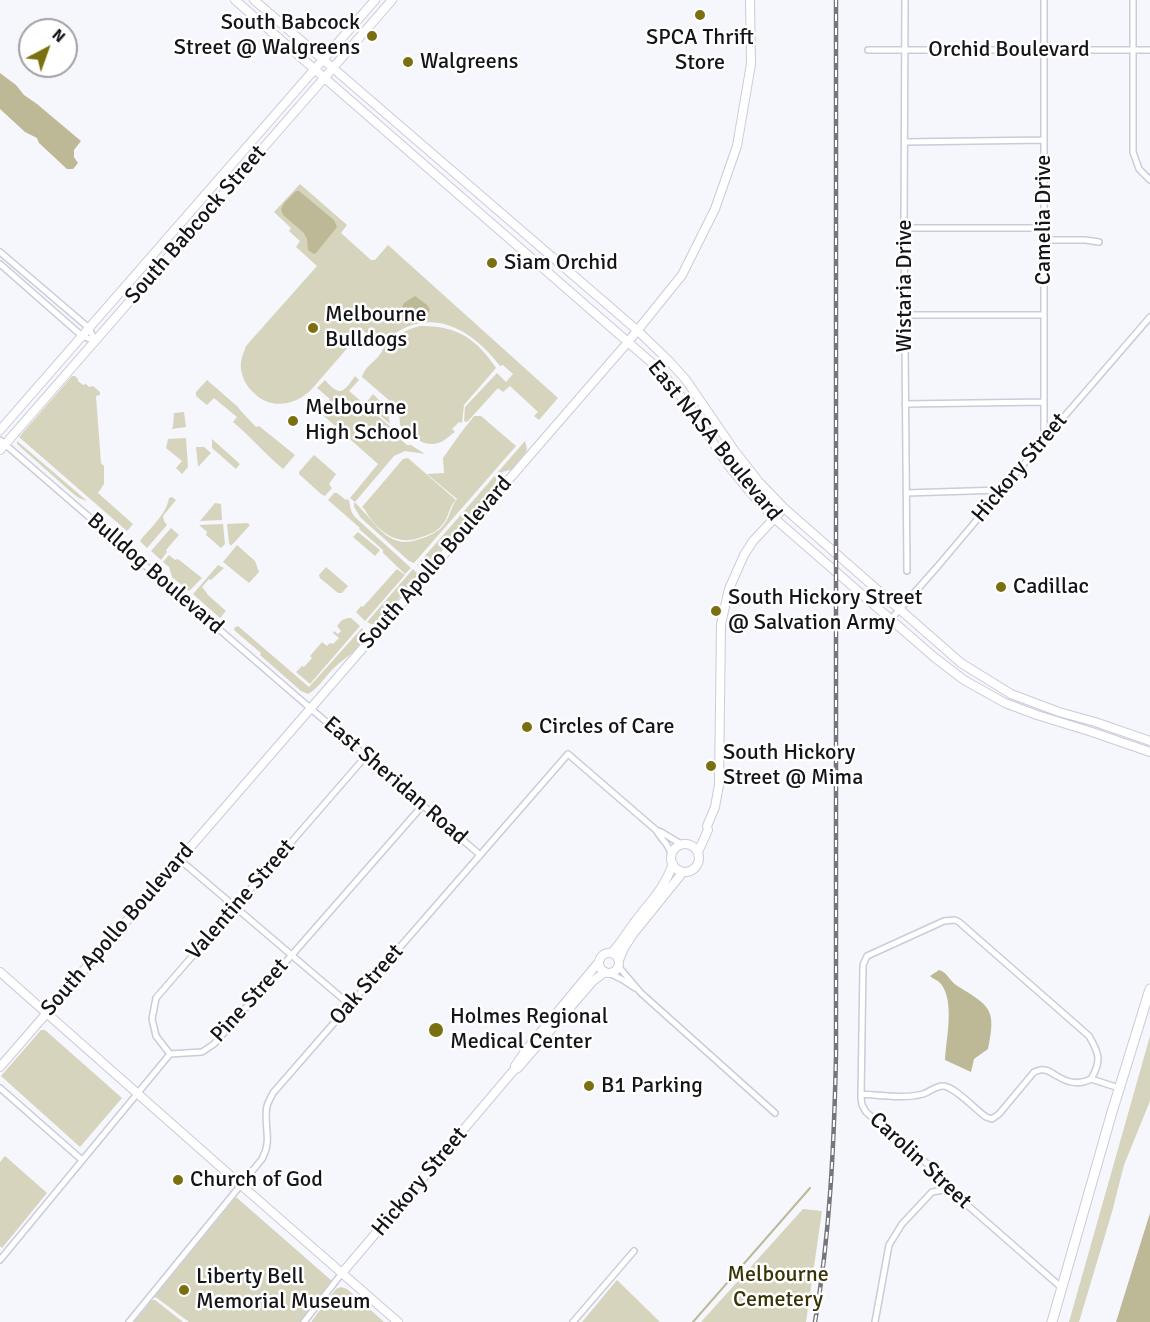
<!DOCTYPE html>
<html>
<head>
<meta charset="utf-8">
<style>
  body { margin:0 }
  #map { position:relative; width:1150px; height:1322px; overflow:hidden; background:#f6f6fd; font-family:Signika,sans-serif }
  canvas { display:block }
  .north { position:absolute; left:18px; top:18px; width:60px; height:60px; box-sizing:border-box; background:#fff; border:2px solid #a1a1a3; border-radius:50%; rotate:41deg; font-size:16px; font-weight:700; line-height:24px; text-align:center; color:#141419 }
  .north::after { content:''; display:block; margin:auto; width:21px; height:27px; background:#7b700f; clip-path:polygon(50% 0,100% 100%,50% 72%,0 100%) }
</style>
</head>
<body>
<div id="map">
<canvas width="1150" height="1322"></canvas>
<div class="north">N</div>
</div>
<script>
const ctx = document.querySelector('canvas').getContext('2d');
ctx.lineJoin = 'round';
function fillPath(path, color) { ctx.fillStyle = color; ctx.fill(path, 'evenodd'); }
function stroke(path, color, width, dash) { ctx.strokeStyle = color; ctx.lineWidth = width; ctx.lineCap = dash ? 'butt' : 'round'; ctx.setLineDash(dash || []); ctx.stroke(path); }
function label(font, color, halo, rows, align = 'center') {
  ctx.font = font + ' Signika,sans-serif'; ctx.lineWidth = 5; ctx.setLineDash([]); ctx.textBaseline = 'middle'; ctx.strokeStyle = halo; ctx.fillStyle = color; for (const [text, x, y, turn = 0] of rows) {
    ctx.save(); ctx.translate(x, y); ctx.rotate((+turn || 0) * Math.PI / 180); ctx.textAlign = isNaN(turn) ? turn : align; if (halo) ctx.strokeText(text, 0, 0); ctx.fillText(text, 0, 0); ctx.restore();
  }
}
fillPath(new Path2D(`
  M300 184 347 225 341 233 371 260H375L388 245 558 398 539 420 534 416 538 412 510 386 503 392 498 388 467 422 464 421 465 407 497 373 506 382 513 374 503 365 500 366C467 323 422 303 379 347L363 330 311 390C295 405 272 410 255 394 247 387 243 380 241 369 240 361 243 354 246 346L317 266 296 247 300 241 289 231 291 228 274 212Z
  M420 326C456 325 477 339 496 368L464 405 462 423 459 422 452 429 455 432C450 435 444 442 438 443 422 448 411 434 400 425L399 411 397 407 362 377C364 369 371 364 377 358 381 354 382 350 385 346 395 336 407 329 420 326Z
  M72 376H75L78 379V381L83 385 86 384 89 387 93 386 100 392V395L96 396 101 463 104 466V484L98 493 133 524 127 531 19 437Z
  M355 376 359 380 349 391 391 427 392 429H396L393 433 407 445H411L425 454 405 451 394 456 355 502 350 498 378 464 316 409 320 404 323 405 330 399 317 388 325 380C340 397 343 393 355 376Z
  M207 380 238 407 240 410 256 427 259 426 295 455 283 469C265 454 251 437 233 422L237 417 214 398 207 405 196 396V392Z
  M373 394 387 408 390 424 366 403Z
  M184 412 186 427 171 429 173 427 174 413Z
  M474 416H481L516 446 414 563 409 561 361 518 354 507V502C374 519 386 550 417 540 426 537 435 534 442 527 450 519 450 508 457 499L427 474 444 473 443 458 460 434Z
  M186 438 188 467 182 474 176 468 182 461 166 448 168 439Z
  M212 439 240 464 236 469 212 448Z
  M17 441 87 501 79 498 70 491 17 444Z
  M525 441 527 449 526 452 512 469C508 471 502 471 499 474 495 478 496 486 492 491L428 566 425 569 420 568 417 565Z
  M196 447H204L211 453 199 466H198Z
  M314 455 336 474 329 484 332 488 325 496 321 494 299 474V472Z
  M408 458 456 500C449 506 449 517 443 524 437 532 428 535 419 538 398 545 382 534 370 518 366 513 366 510 362 507L403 459Z
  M334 493H337L346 500 348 499C352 506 348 509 356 518L411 568 405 574 383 553V550L359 529 360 528 328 500Z
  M172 497 176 500 163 516 164 521 167 525 147 548 140 541C150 528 166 515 169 498Z
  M215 503 221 504 222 520 200 521Z
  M247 523 250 525 231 546 229 543 227 524Z
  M223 524 225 544 221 548 206 535 207 532 199 525Z
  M171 528 179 535 166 550 167 552 161 560 151 551Z
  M358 532 380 550 375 556 353 537Z
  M237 545 255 561 259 572 249 583 223 562Z
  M169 555 175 560 178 559 202 578 189 591 172 577 169 567 163 562Z
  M218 565 224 568 211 580 209 579 202 587 207 593V594L226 611 220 618 193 594Z
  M326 567 348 586 342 593H338L320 578 319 575Z
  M397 569 405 575 365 621 356 612 361 606 363 607Z
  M413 569 419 575 377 623C374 625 369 624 367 622Z
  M348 618H351L360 626 310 684 296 672 302 666 304 667 312 658 310 656 322 642 327 646 330 643 333 644 339 638 333 633 334 631 338 634 341 631 337 626 342 620Z
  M238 626 309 687 362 628C364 632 366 636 363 641 357 652 344 658 335 667 325 676 319 688 308 694L301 691 260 655 261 653 235 631 234 628Z
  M41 1030H45L122 1098 80 1147 1 1076Z
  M1150 1036V1101L1124 1165 1112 1212 1079 1322H1069Z
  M5 1156 47 1193 2 1248 0 1246V1162Z
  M236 1197 332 1281 300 1322H189L157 1298 154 1297Z
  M803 1209 822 1211 806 1322H701Z
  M617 1280 660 1322H582Z
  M341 1287 347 1289 384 1322H311L336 1289Z
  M152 1300H155L183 1322H134Z`), '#d6d4bc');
fillPath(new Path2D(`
  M0 73 16 85 24 95 37 104 81 141 74 150V157L78 163 73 169H67L39 143 37 138 25 132 0 109Z
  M296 191H299L334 220 337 227 316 253 314 254 308 250 307 239 304 233 283 215 281 209 284 203Z
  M415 296 427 305 430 310 428 313C419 312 410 319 402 315L401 309 404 303Z
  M939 970C947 972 949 980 956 985 989 1006 997 1007 988 1049L974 1059 971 1072 945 1060C946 1039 955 1002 941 984 938 980 933 979 930 976Z
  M1150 1213V1322H1116Z`), '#bdb996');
stroke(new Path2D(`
  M693 1322 810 1188`), '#bdb996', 2);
const street = new Path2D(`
  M905 0 904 228 907 571
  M1044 0V440
  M1133 0V152L1139 169 1150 180
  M868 50H1150
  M905 142 1044 140
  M904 228H1044
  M1044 240H1085L1099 242
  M0 252 89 328 95 341
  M0 264 82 336 95 341
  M905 315H1044
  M905 404 1043 402
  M0 440 479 854
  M906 493 1002 490
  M891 619 938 566 1044 440 1150 317
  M656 830C661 840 668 842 671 854
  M179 859 350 1005
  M618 966 641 993 775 1113
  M609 973 623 980 635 988
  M170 1054 156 1036 152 1019 156 998 366 756
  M170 1054 202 1052 214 1044 423 805
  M0 1088 82 1160
  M861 1094C879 1095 905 1099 923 1094 930 1092 936 1085 944 1086 956 1088 976 1110 986 1117L992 1119 999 1114 1034 1072C1037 1071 1041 1069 1044 1070 1049 1070 1053 1074 1057 1076 1068 1083 1080 1085 1091 1079L1119 1088
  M0 1260 170 1054
  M1062 1288 949 1189 944 1178 866 1112 862 1105 861 1097 863 965 867 956 944 921 955 920 959 922 1089 1036C1099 1053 1102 1061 1091 1079
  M129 1322 262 1159C273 1139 263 1126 267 1106 268 1102 271 1097 273 1093L568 754 656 830 661 832 681 844
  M304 1322 342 1273
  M573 1322 634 1251
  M875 1322 889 1245 902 1224 932 1192 949 1189`);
const secondary = new Path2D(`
  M235 0 660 370 691 409 728 465 751 493 774 518 934 657 964 680 1005 703 1037 715 1092 732 1150 752
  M254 0 638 331 669 361 686 380 734 450 759 482 784 508 961 663 1011 694 1059 712 1095 722 1150 741
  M0 430 375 0
  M0 450 392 0
  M671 858a14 14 0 1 1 28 0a14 14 0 1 1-28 0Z
  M698 852 708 830 707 826 715 807 719 785 721 624 729 589 744 555 753 541 784 508
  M599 963a10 10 0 1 1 20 0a10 10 0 1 1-20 0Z
  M611 953C621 944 626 933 634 923 650 901 663 891 673 864
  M619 960 624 948 633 934 683 872
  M0 972 241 1185 398 1322
  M515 1066 526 1050 598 963
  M0 1067 628 342 682 275 715 209 737 146 751 64 750 0
  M342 1273 514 1070 518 1068 593 981 605 972`);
const primary = new Path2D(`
  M1052 1322 1112 1112 1150 989`);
stroke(street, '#cacbdb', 8);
stroke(secondary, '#cacbdb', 10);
stroke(primary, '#cacbdb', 11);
stroke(street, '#fff', 5);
stroke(secondary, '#fff', 8);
stroke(primary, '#fff', 9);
const rail = new Path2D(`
  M815 1322C830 1234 834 1145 836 1056V0`);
stroke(rail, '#75757b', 4.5);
stroke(rail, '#fff', 2, [7]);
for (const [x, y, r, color] of [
  [700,15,6,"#7b700f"],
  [372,36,6,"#7b700f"],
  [408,62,6,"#7b700f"],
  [492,263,6,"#7b700f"],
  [313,328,6,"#7b700f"],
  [293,421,6,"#7b700f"],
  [1001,587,6,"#7b700f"],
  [716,611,6,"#7b700f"],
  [527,727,6,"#7b700f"],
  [711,766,6,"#7b700f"],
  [436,1030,8,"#7b700f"],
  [589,1086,6,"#7b700f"],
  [178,1180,6,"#7b700f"],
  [184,1290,6,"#7b700f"]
]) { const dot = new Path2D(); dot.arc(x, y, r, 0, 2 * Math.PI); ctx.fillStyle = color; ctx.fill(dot); stroke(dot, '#fff', 2); }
label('22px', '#141419', '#fff', [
  ["South Babcock",360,23,"right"],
  ["Street @ Walgreens",360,48,"right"],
  ["SPCA Thrift",700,38,"center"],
  ["Store",700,63,"center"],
  ["Walgreens",420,62],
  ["Siam Orchid",504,263],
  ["Melbourne",325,315],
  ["Bulldogs",325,340],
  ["Melbourne",305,408],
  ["High School",305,433],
  ["Cadillac",1013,587],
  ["South Hickory Street",728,598],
  ["@ Salvation Army",728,623],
  ["Circles of Care",539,727],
  ["South Hickory",723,753],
  ["Street @ Mima",723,778],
  ["Holmes Regional",450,1017],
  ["Medical Center",450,1042],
  ["B1 Parking",601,1086],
  ["Church of God",190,1180],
  ["Liberty Bell",196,1277],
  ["Memorial Museum",196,1302]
], 'left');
label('22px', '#141419', '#fff', [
  ["Orchid Boulevard",1009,50],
  ["Camelia Drive",1044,220,-90],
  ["South Babcock Street",196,225,-49],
  ["Wistaria Drive",905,286,-90],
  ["East NASA Boulevard",714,441,51],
  ["Hickory Street",1020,468,-50],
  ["South Apollo Boulevard",436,563,-49],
  ["Bulldog Boulevard",155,574,41],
  ["East Sheridan Road",395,781,41],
  ["Valentine Street",241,900,-49],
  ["South Apollo Boulevard",118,930,-49],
  ["Oak Street",367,985,-49],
  ["Pine Street",250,1001,-48],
  ["Carolin Street",920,1161,43],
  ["Hickory Street",420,1182,-50]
]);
label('22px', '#383305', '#fff', [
  ["Melbourne",778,1275],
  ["Cemetery",778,1300]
]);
</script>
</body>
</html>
